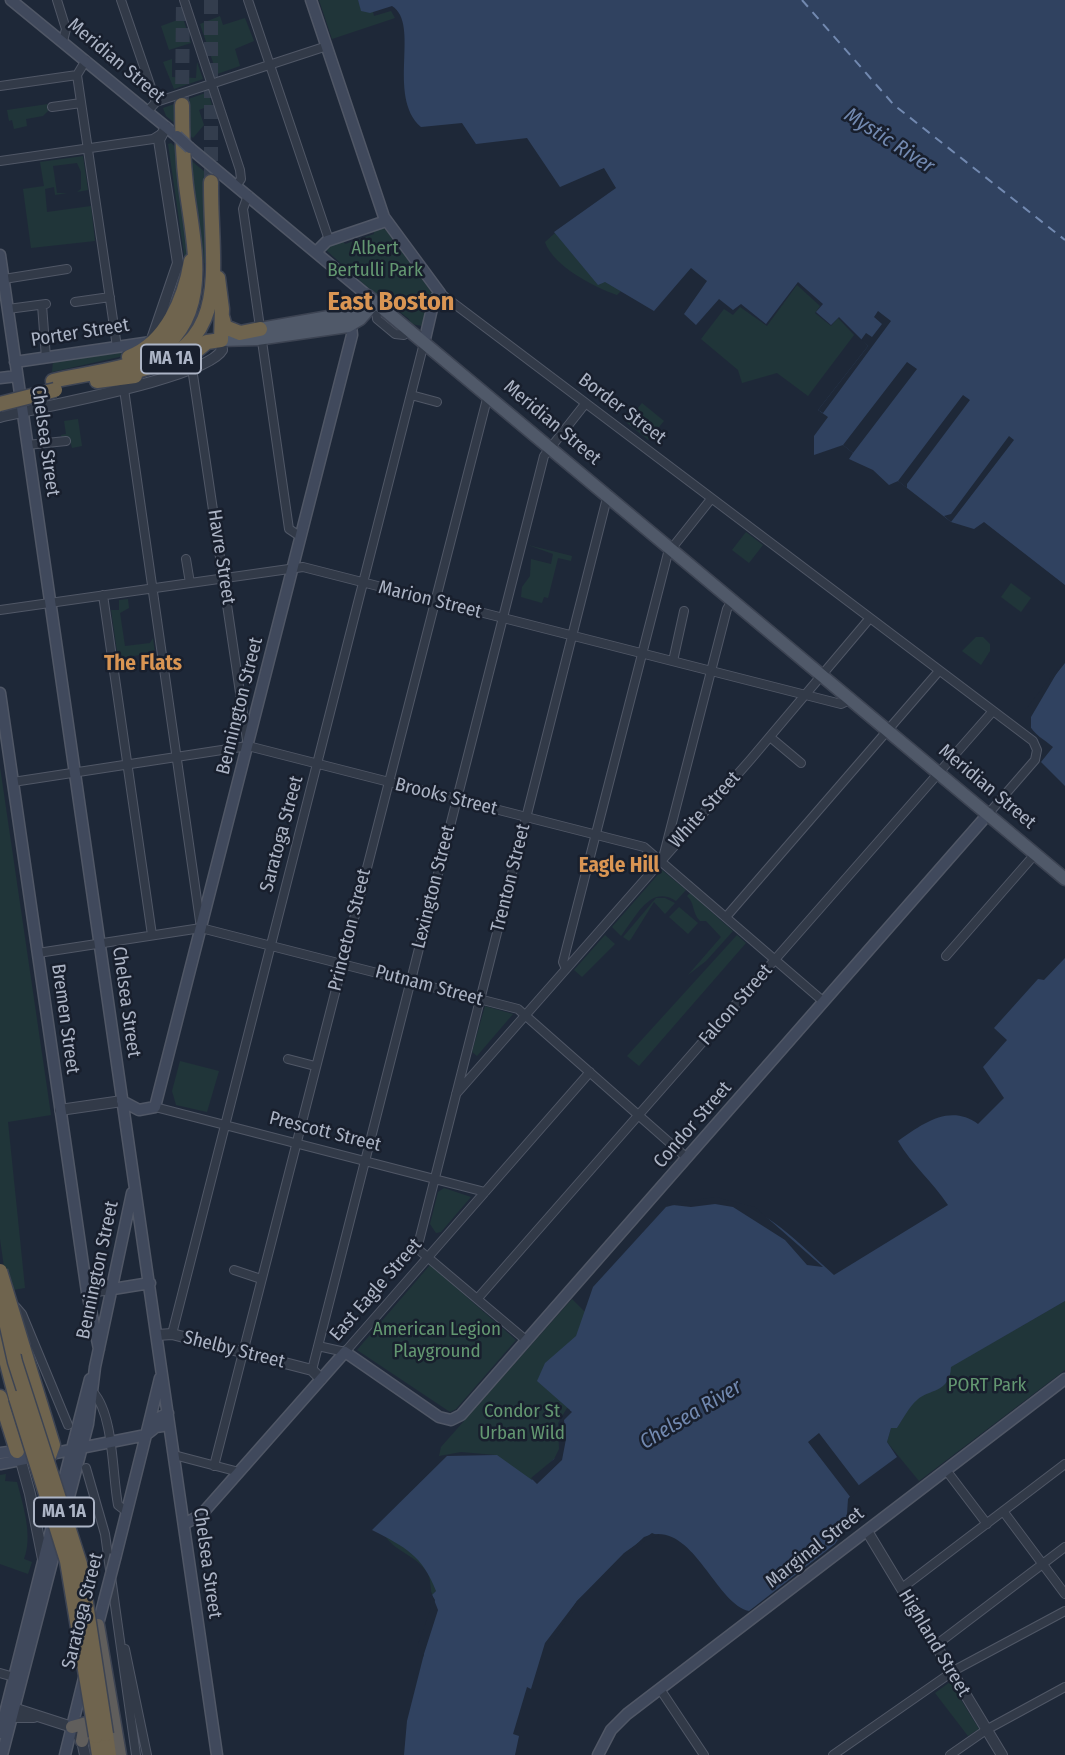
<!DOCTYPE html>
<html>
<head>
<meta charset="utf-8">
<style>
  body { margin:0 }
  canvas { display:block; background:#1e2838 }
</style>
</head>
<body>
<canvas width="1065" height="1755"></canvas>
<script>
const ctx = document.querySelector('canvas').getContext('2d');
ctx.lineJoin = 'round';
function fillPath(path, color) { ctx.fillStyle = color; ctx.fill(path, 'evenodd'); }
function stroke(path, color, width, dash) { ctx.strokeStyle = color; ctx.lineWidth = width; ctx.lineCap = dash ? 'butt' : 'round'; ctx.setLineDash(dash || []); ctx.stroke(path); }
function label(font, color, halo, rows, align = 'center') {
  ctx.font = font + ' "Fira Sans Condensed",sans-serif'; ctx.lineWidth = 5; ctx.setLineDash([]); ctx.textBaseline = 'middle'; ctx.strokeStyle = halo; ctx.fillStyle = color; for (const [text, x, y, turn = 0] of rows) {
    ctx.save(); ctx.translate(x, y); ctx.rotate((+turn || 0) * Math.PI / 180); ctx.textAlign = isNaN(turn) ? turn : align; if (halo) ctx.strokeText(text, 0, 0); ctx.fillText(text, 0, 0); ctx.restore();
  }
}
fillPath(new Path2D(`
  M319 0H358L362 11 373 12 374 16 391 11 395 18 332 39Z
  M220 16 223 25 245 18 254 41 235 49 240 66 217 74 200 24Z
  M183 18 191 43 169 50 161 26Z
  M172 59V77L196 78 197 62 203 79 174 89 163 62Z
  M208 92 212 105 199 110 204 125 193 138 166 116 163 108Z
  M48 104 49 110 43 116 26 119 27 126 14 129 12 120 9 121 7 110Z
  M171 143 179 150 189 245 185 261 168 144Z
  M83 156 88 190 77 192 81 189V172L77 163 53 166 57 193H67L55 195 54 187 45 189 47 212 91 206 95 241 31 248 23 189 44 186 40 162Z
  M188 158 217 182 206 264 204 263Z
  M380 227 386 230 432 293 422 326 411 324 409 319 366 286 326 250 327 245 342 239 345 244 374 234 373 229Z
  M555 233 598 284 604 281 621 291 617 295C594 287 553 266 545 242Z
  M797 285 820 306 815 313 831 326 838 318 854 335 808 396 777 373 742 383 738 370 701 339 724 309 733 315 740 307 767 326Z
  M128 350V355L52 372 53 361Z
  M642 403 664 421 648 440 626 422Z
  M78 419 82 446 72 448 70 440 62 441 61 435 66 434 64 421Z
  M746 532 763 545 749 563 732 550Z
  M528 545 572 556 571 561 558 558 548 598 544 597 542 603 521 597 522 587 530 576 531 559 551 564 553 554Z
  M1011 583 1031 598 1021 612 1001 597Z
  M128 599 129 608 120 613 125 646 150 643 153 638 155 653 118 658 111 610H119V600Z
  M976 637H983L990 644V651L981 665 962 651Z
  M0 767 51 1115 8 1122 25 1288 0 1292 4 1267 0 1239Z
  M662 870 686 890 676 901C650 884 636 917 621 936L612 927Z
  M690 893 733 931 706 961 688 975 721 937 706 921H700C692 913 695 903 687 896Z
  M656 898H665L675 903 665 914 654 902 631 939 629 941 623 937Z
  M679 907 698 923 688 934 669 917Z
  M605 935 615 944 582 977 574 970Z
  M737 935 746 943 639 1066 627 1056Z
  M485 1006 513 1014 477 1056 472 1052Z
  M180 1061 219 1071 207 1112 176 1105 172 1091Z
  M444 1188 471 1197 441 1232 436 1233 430 1224 438 1192Z
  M430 1265 516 1340 456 1409 450 1412 357 1350Z
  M572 1299 595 1322 592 1429 432 1595C430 1588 431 1578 427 1572 416 1555 393 1551 384 1534L496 1455 461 1452 439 1456 441 1447Z
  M1065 1301V1370L919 1481 887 1442 891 1428H897C903 1419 908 1407 916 1400 934 1384 939 1400 950 1367Z
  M6 1474 5 1481 17 1482C23 1505 33 1536 24 1559L32 1562 28 1574 0 1564V1475Z
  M950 1682 979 1729 968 1736 935 1693Z`), '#203539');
fillPath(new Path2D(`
  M358 0H1065V585L984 522 974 529 951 522 898 481 889 485 873 470 849 459 853 453 843 445 814 455V436L828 417 818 410 868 346 839 317 831 325 816 312 823 304 798 282 766 324 741 304 733 310 719 299 696 325 684 314 707 281 691 268 654 311 605 282 598 285 554 232 616 188 604 168 560 187 527 138 476 144 462 123 421 127C386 96 421 24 392 6L370 13 361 11Z
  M1065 663V786L1041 762 1053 747C1045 740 1033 734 1029 724 1024 710 1056 675 1065 663Z
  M1065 958V1301L951 1367C950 1393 929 1389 917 1400 909 1407 903 1419 897 1428H891L887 1442 897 1457 859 1485 848 1499 846 1528 835 1544 749 1611C714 1603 692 1517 644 1537L577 1601 545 1643 531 1689 527 1687 513 1734 519 1736 515 1755H404L407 1721 424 1654 420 1648 435 1600 432 1595 436 1591C422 1555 405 1547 372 1530L447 1456 497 1455 532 1480 563 1450 561 1424 570 1410 537 1381 545 1363 576 1336 593 1287 666 1207C750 1186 777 1224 834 1275L948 1205C933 1182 912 1165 898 1141 922 1124 950 1103 978 1124L1004 1098 983 1067 1007 1040 994 1028 1038 979 1044 980Z`), '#304260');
fillPath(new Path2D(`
  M878 311 891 321 823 413 818 410 868 346 861 340 866 333 872 337 882 324 874 317Z
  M907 362 917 369 853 453 843 445Z
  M963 395 970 400 907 484V488L898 481Z
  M1009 436 1014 440 951 522 944 516 951 514Z
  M1065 659 1031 717V731L1025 723V710Z
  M716 1197 755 1207 823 1267 807 1265 785 1240 733 1207 715 1204 691 1207 664 1204Z
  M567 1408 572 1412 564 1420 566 1439 562 1460 537 1484 531 1478 554 1459 559 1449 558 1423Z
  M819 1433 861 1488 851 1498 808 1442Z
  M652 1533 659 1536 646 1540 627 1556 580 1603 551 1642 577 1601 624 1553Z
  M431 1592 438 1610 423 1657 417 1647 430 1610Z`), '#1e2838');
stroke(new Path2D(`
  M802 0 894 105 1065 240`), '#7289b0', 2, [9, 7]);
stroke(new Path2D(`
  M211 0V182
  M182 105 183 0`), '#333d4d', 14, [14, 7]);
const minor = new Path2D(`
  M57 0 66 29 63 41
  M121 0 156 102
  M184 0 240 170 241 179 236 186
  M248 0 329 240
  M86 60 77 75 117 347
  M0 86 77 75
  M52 107 81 103
  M147 112 156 102 327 46
  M0 161 153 139 161 134
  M248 195 243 209 289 529 301 537
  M4 279 67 269
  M440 293 1033 741 1037 750 1035 760 989 813
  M75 302 110 297
  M375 302 377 319 395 334 404 335 409 330
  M42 305 46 358
  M8 309 46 304
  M192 368 247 740
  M124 389 200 921
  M411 395 437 402
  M27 445 66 441
  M186 559 190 583
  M103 595 152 935
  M0 610 303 567 841 704 852 699
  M673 661 684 611
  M770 737 801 763
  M13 782 248 746 644 847 824 1002
  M664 854 727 609 733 599
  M726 917 939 671
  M38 953 201 928 518 1009 687 1158
  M946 956 1036 853
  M566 969 563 962 668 553 711 499
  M288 1059 315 1066
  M456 1094 751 759 870 618
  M155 1107 485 1192
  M234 1270 261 1279
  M478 1298 993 711
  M10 1306 16 1307 22 1314 68 1425
  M172 1334 424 343
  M527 1341 419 1250 418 1245 608 494
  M318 1346 345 1352 590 1072
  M312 1370 544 456 585 404
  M93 1392C114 1415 112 1474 118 1505L127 1512
  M174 1455 239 1472
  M214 1466 488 395
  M86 1468 105 1534 136 1755
  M946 1470 987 1524
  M1003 1511 1065 1594
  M902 1588 1065 1464
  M936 1645 1065 1547
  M125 1649 147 1755
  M0 1673 14 1677
  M660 1689 704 1755
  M833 1755 955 1670 1065 1611
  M950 1755 986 1730 1065 1687`);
const tertiary = new Path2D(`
  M151 342 178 263 159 140 166 127
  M0 417C38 407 207 378 222 350L221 340
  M60 1110 122 1101
  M87 1292 113 1289
  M157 1335 172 1334 312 1370 321 1379
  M19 1454 30 1494 43 1559
  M867 1531 1002 1755
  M7 1706 72 1727 82 1741 85 1755
  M4 1717H34`);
const secondary = new Path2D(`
  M11 0 177 136
  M311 0 384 217 440 293 434 300 424 343
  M190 148 368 296
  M316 252 327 241 386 221
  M0 255 217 1755
  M15 362 151 342
  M0 378 17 376
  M0 693 87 1292 99 1349
  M122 1101 139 1110 155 1107
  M155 1107 352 335 350 316
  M113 1289 150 1283
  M149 1423 160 1378
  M0 1453 24 1450
  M0 1464 146 1435 156 1427 169 1425
  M59 1499 90 1379
  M64 1516 88 1424 95 1367 132 1193
  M184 1524 201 1515 345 1352 439 1417 451 1420 461 1415 989 813
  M116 1555 149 1423 168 1413
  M96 1632 104 1601
  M0 1733 54 1518
  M2 1755 59 1535
  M65 1755 84 1678
  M598 1755 611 1730 627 1714 1065 1379`);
const primary = new Path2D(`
  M260 329 346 314 355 310 368 296 1065 879
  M221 340 257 339 348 326 360 319 375 302`);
const trunk = new Path2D(`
  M98 1625 120 1755
  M72 1727 101 1719
  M82 1741 84 1730 94 1721`);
const motorway = new Path2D(`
  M222 316 225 327 240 333 260 329
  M129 357C167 343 185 297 191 261
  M184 361 207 342 221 340 222 309 218 278
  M125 374C237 348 210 272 211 182
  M53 381C82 374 126 370 151 356 215 319 193 244 186 185 183 159 182 132 182 105
  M97 381 135 376
  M0 1337 16 1398
  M23 1347 53 1445 49 1456
  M0 1397 17 1451
  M106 1734 109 1755
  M96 1736 99 1755`);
stroke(minor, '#505766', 10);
stroke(tertiary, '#505766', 12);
stroke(secondary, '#505766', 13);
stroke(primary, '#3c4352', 15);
stroke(trunk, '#3d4453', 15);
stroke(motorway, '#3d4453', 17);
stroke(minor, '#323a48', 8);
stroke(tertiary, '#323a48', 10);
stroke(secondary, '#40495c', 10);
stroke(primary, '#505969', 12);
stroke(trunk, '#605e5c', 12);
stroke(motorway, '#6f644e', 14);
const secondaryBridge = new Path2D(`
  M177 136 190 148
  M104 1601 116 1555`);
const motorwayBridge = new Path2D(`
  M0 404 55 390
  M0 1271 23 1347
  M0 1295 15 1362 80 1564 106 1734
  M16 1398 67 1561 96 1736`);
stroke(secondaryBridge, '#505766', 13, []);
stroke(motorwayBridge, '#3d4453', 17, []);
stroke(secondaryBridge, '#40495c', 10);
stroke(motorwayBridge, '#6f644e', 14);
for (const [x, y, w] of [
  [171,359,60],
  [64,1512,60]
]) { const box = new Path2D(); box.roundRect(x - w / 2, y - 14.5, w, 29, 5); ctx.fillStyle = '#181f2d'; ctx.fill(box); stroke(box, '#acb4c5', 2); }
label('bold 18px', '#acb4c5', null, [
  ["MA 1A",171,359],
  ["MA 1A",64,1512]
]);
label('19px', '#acb4c5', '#181f2d', [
  ["Meridian Street",116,61,40],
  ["Porter Street",80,333,-9],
  ["Border Street",622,409,37],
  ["Meridian Street",552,423,40],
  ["Chelsea Street",45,441,82],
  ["Havre Street",221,557,81],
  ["Marion Street",430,600,14],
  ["Bennington Street",240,706,-76],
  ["Meridian Street",987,787,40],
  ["Brooks Street",446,797,14],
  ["White Street",705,810,-48],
  ["Saratoga Street",282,834,-75],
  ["Trenton Street",511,878,-76],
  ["Lexington Street",434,887,-76],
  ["Princeton Street",350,930,-76],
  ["Putnam Street",429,986,15],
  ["Chelsea Street",126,1002,82],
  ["Falcon Street",736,1005,-49],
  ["Bremen Street",65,1019,82],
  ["Condor Street",693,1125,-49],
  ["Prescott Street",325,1132,14],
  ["Bennington Street",98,1270,-78],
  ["East Eagle Street",376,1290,-49],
  ["Shelby Street",234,1350,14],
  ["Marginal Street",815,1548,-38],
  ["Chelsea Street",207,1563,82],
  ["Saratoga Street",83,1611,-76],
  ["Highland Street",934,1643,59]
]);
label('19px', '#639771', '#181f2d', [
  ["Albert",375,249],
  ["Bertulli Park",375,271],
  ["American Legion",437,1330],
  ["Playground",437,1352],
  ["PORT Park",987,1386],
  ["Condor St",522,1412],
  ["Urban Wild",522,1434]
]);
label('italic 21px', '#7289b0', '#181f2d', [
  ["Mystic River",889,141,33],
  ["Chelsea River",691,1415,-31]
]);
label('bold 21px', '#d99553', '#181f2d', [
  ["The Flats",143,664],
  ["Eagle Hill",619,866]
]);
label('bold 26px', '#d99553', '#181f2d', [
  ["East Boston",391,303]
]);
</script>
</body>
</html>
